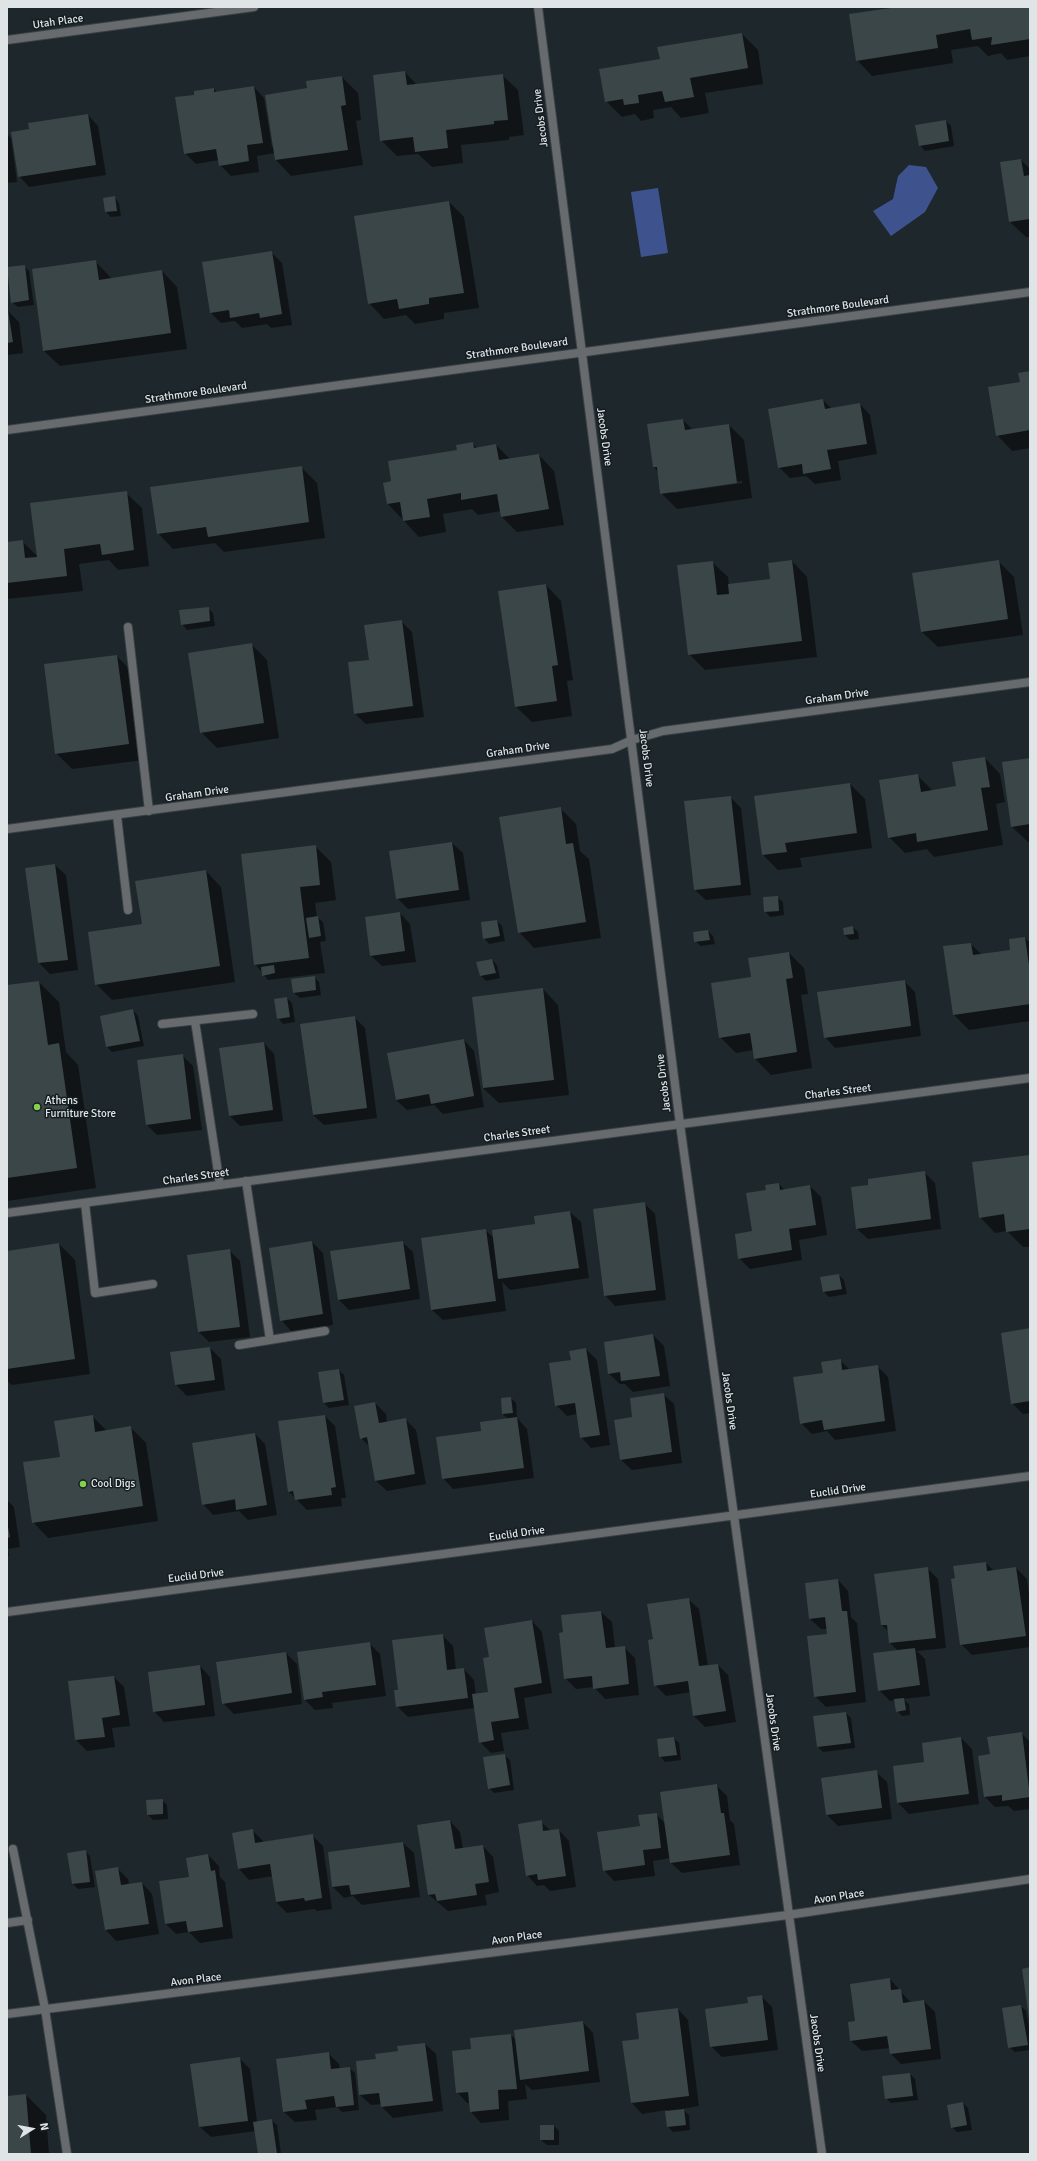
<!DOCTYPE html>
<html>
<head>
<meta charset="utf-8">
<style>
  body { margin:0 }
  #map { position:relative; width:1037px; height:2161px; overflow:hidden; background:#1e272b; font-family:Signika,sans-serif }
  canvas { display:block }
  .frame { position:absolute; inset:0; border:8px solid #dfe4e7; pointer-events:none }
  .north { position:absolute; left:12px; top:2109px; width:40px; height:40px; -webkit-text-stroke:3px #151d21; paint-order:stroke; rotate:79deg; font-size:11px; font-weight:700; line-height:16px; text-align:center; color:#dfe4e7 }
  .north::after { content:''; display:block; margin:auto; width:14px; height:18px; background:#dfe4e7; clip-path:polygon(50% 0,100% 100%,50% 72%,0 100%) }
</style>
</head>
<body>
<div id="map">
<canvas width="1037" height="2161"></canvas>
<div class="frame"></div>
<div class="north">N</div>
</div>
<script>
const ctx = document.querySelector('canvas').getContext('2d');
ctx.lineJoin = 'round';
function fillPath(path, color) { ctx.fillStyle = color; ctx.fill(path, 'evenodd'); }
function stroke(path, color, width, dash) { ctx.strokeStyle = color; ctx.lineWidth = width; ctx.lineCap = dash ? 'butt' : 'round'; ctx.setLineDash(dash || []); ctx.stroke(path); }
function label(font, color, halo, rows, align = 'center') {
  ctx.font = font + ' Signika,sans-serif'; ctx.lineWidth = 3; ctx.setLineDash([]); ctx.textBaseline = 'middle'; ctx.strokeStyle = halo; ctx.fillStyle = color; for (const [text, x, y, turn = 0] of rows) {
    ctx.save(); ctx.translate(x, y); ctx.rotate((+turn || 0) * Math.PI / 180); ctx.textAlign = isNaN(turn) ? turn : align; if (halo) ctx.strokeText(text, 0, 0); ctx.fillText(text, 0, 0); ctx.restore();
  }
}
fillPath(new Path2D(`
  M909 165 926 167 938 188 925 212 891 236 873 211 893 199 898 176Z
  M658 188 668 253 641 257 631 192Z`), '#3e538e');
fillPath(new Path2D(`
  M905 7H1030V56L1007 60 1001 53 988 56 978 46 951 50 953 63 872 76 857 60Z
  M742 34 758 50 763 84 705 93 709 113 681 118 671 107 653 110 654 118 641 121 635 114 622 117 606 101 661 60Z
  M405 72 417 85 502 75 518 90 524 135 509 137V140L461 145 463 163 432 167 418 154 397 156 381 140Z
  M342 77 358 93 361 120 356 121 363 165 291 176 276 160 275 153 257 156 259 172 231 176 220 165 219 160 196 164 185 153 195 96 214 89 218 93 254 87 264 98 272 147Z
  M88 115 98 126 106 175 29 187 19 176 30 130Z
  M946 121 951 126 954 146 925 151 920 145Z
  M7 134 11 138 17 182 7 183Z
  M1021 160 1030 169V237H1026L1010 222Z
  M114 197 119 203 121 216 111 217 106 212Z
  M449 202 464 217 479 308 444 313V319L415 324 406 315 384 319 369 303Z
  M271 252 282 263 292 325 271 328 267 324 242 328 235 321 221 323 211 313Z
  M96 262 112 279 162 271 177 287 187 349 60 366 44 351Z
  M24 266 29 271 34 305 18 307 12 302Z
  M8 311 19 322 23 353 7 355Z
  M1030 372V448L1012 451 997 435 1021 383Z
  M823 400 832 409 860 404 870 415 877 454 838 461 841 480 815 484 806 476 790 478 779 467Z
  M683 420 693 430 729 425 744 440 752 498 677 509 661 493 658 472 654 467ZM742 481V483L673 493V491Z
  M472 443 477 448 496 445 511 460 539 455 554 471 564 525 517 532 502 517 501 511 478 515 472 509 443 514 446 532 419 537 388 504 384 483 392 482Z
  M301 467 317 483 325 538 224 552 215 543 173 549 158 533Z
  M126 493 142 508 149 566 118 570 109 560 79 564 83 591 7 599V543L22 541 38 557Z
  M792 561 807 577 817 657 705 670 689 654 712 562 728 577 729 585 771 580Z
  M998 561 1014 577 1023 635 938 647 922 632Z
  M546 585 561 601 573 680 567 681 572 716 532 722 516 707Z
  M208 608 213 613 215 626 187 630 182 624Z
  M401 621 412 632 424 717 366 724 355 714 370 660Z
  M251 644 267 660 279 738 217 748 201 732Z
  M117 656 132 672 144 760 72 769 56 753Z
  M985 758 1000 774 1005 802 996 804 1003 845 934 857 927 849 905 853 889 837 917 775 933 791 957 787Z
  M1030 759V842H1028L1012 827Z
  M850 784 865 799 872 848 800 858 802 867 778 870 763 855Z
  M730 797 741 808 751 895 706 900 695 890Z
  M560 808 576 824 580 851 589 859 601 938 534 948 519 932Z
  M452 843 463 853 470 900 408 909 397 898Z
  M315 846 331 862 336 900 315 903 317 917 323 922 326 941 320 942 325 973 268 980 255 964Z
  M55 865 66 875 78 970 50 974 39 963 26 869Z
  M206 871 221 887 235 982 112 1000 96 984 143 925Z
  M777 897 783 902 784 915 770 917 765 911Z
  M400 913 410 924 416 962 382 966 371 956Z
  M497 921 502 926 505 941 489 944 484 938Z
  M853 927 858 932 859 939 850 940 845 935Z
  M708 931 713 936 715 944 701 946 695 941Z
  M1025 938 1030 943V1021L969 1030 953 1014 971 944 982 955 1012 951Z
  M789 953 804 968 808 994 801 995 812 1068 771 1075 755 1059 754 1050 736 1053 720 1037 752 978Z
  M492 960 497 965 500 978 486 981 481 976Z
  M314 977 319 982 321 995 300 998 294 993 292 980Z
  M904 981 915 992 921 1036 835 1048 825 1037Z
  M39 982 59 1002 66 1052 78 1065 96 1188 7 1201V986Z
  M543 989 558 1005 569 1095 499 1103 483 1088Z
  M287 998 292 1003 295 1022 283 1024 278 1018Z
  M133 1010 138 1016 144 1046 112 1052 107 1047Z
  M354 1017 365 1028 377 1118 324 1125 313 1115Z
  M464 1040 474 1051 484 1107 443 1114 434 1105 407 1110 396 1100Z
  M264 1043 274 1054 283 1121 240 1126 230 1116Z
  M182 1055 193 1066 202 1130 157 1135 147 1125Z
  M1030 1156V1247H1023L1007 1231 995 1233 980 1217Z
  M924 1172 935 1183 941 1229 868 1239 857 1229 869 1186Z
  M779 1184 785 1190 810 1186 821 1197 827 1235 799 1240 802 1260 750 1269 739 1258 753 1231 767 1191Z
  M645 1204 655 1214 666 1300 615 1306 605 1295Z
  M570 1212 581 1222 589 1278 510 1290 502 1282 506 1311 443 1320 432 1310 485 1230 494 1238Z
  M312 1242 323 1253 333 1325 291 1331 281 1320Z
  M402 1242 413 1252 420 1299 349 1310 338 1299Z
  M59 1244 75 1260 90 1374 12 1385 7 1381V1252Z
  M229 1250 240 1261 250 1337 209 1342 199 1332Z
  M839 1275 844 1280 847 1294 829 1297 824 1292 822 1278Z
  M1030 1329V1413L1023 1414 1012 1403Z
  M653 1335 664 1346 670 1386 633 1392 625 1384H620L609 1374Z
  M210 1348 221 1359 225 1390 187 1396 176 1385 171 1353Z
  M586 1349 597 1360 610 1445 591 1448 581 1437 577 1414 567 1416 556 1405 572 1361Z
  M840 1360 850 1370 877 1366 888 1377 896 1431 835 1440 827 1431 812 1434 801 1423 824 1374Z
  M339 1370 344 1375 349 1405 329 1408 324 1403 320 1373Z
  M663 1394 674 1404 682 1463 632 1470 621 1460 633 1418Z
  M511 1398 516 1403 517 1418 527 1429 534 1478 453 1489 443 1478 482 1432 508 1419 503 1414Z
  M375 1403 386 1414 387 1422 405 1419 416 1430 426 1484 387 1491 376 1481 370 1447 361 1438Z
  M92 1416 107 1431 131 1428 146 1443 158 1521 48 1538 33 1522Z
  M325 1416 335 1426 346 1498H341L342 1506 307 1510 289 1492 279 1422Z
  M255 1434 265 1444 277 1515 248 1520 239 1511 213 1515 203 1504ZM240 1497V1499L210 1504V1502Z
  M7 1500 14 1507 20 1547 8 1549 9 1556 7 1557Z
  M986 1563 994 1571 1016 1568 1027 1579 1030 1603V1647L972 1655 961 1644 956 1579Z
  M927 1568 938 1579 946 1648 917 1651 925 1659 930 1696 903 1699 909 1704 910 1715 902 1716 897 1711 896 1700 890 1701 879 1690 898 1651 890 1643 889 1632 882 1625Z
  M838 1580 848 1591 851 1617 857 1623 866 1702 826 1707 815 1696 828 1635 827 1629H821L810 1619Z
  M688 1599 699 1609 708 1666 718 1665 728 1675 736 1722 705 1727 694 1716 691 1692 666 1696 655 1685 654 1640Z
  M601 1612 612 1622 615 1648 624 1647 635 1658 639 1695 605 1699 594 1687 576 1689 565 1678 564 1633Z
  M532 1621 542 1632 552 1693 524 1698 529 1729 501 1733 504 1751 491 1753 480 1742 475 1708 408 1717 397 1706 400 1691 442 1635 453 1646 456 1670 464 1669 474 1680 476 1695 489 1693 490 1658Z
  M369 1643 380 1654 386 1696 332 1703 333 1708 315 1710 305 1700Z
  M286 1653 297 1664 302 1704 234 1714 223 1703Z
  M200 1666 210 1677 215 1716 164 1722 154 1711Z
  M114 1677 124 1687 130 1726 112 1728 115 1747 87 1751 76 1740 69 1682Z
  M846 1713 851 1718 855 1748 823 1752 818 1747Z
  M1021 1733 1030 1742V1809L1014 1811 1008 1806 995 1807 985 1797 991 1755Z
  M674 1738 679 1743 681 1760 665 1762 660 1756Z
  M961 1738 972 1749 979 1804 909 1814 898 1803 894 1767 925 1763Z
  M504 1755 510 1760 514 1790 494 1793 489 1788Z
  M876 1772 887 1782 892 1819 838 1826 827 1815 823 1779Z
  M716 1785 727 1796 730 1820 734 1824 740 1865 682 1873 671 1863V1858L653 1861 655 1876 614 1881 604 1870 656 1814 666 1824Z
  M162 1800 167 1805 168 1819 153 1820 148 1815 147 1801Z
  M450 1821 460 1832 463 1849 483 1846 493 1857 499 1892 485 1895 487 1905 448 1911 429 1895Z
  M541 1822 551 1831 559 1830 569 1841 576 1887 550 1891 544 1885 537 1886 527 1875Z
  M253 1831 264 1842 312 1835 323 1846 332 1909 317 1911 314 1909 287 1913 276 1902 273 1876 249 1880 239 1869 233 1834Z
  M403 1843 414 1853 420 1897 362 1905 353 1896 344 1898 333 1887 329 1853Z
  M85 1851 90 1856 95 1887 78 1889 73 1884Z
  M208 1855 219 1866 220 1877 225 1882 233 1938 200 1943 189 1932 176 1934 165 1923 190 1878Z
  M117 1868 128 1879 129 1885 142 1883 152 1894 159 1934 116 1941 106 1930Z
  M890 1979 911 2003 924 2001 935 2012 941 2059 901 2064 891 2054 890 2048 862 2051 851 2041 856 2022Z
  M761 1996 772 2007 778 2050 722 2057 711 2046 749 2004Z
  M1021 2006 1026 2011 1030 2034V2050L1015 2052 1009 2047Z
  M678 2009 688 2020 699 2106 682 2109 689 2115 690 2130 673 2132 668 2127 666 2110 642 2114 632 2103 640 2039Z
  M583 2022 593 2033 600 2082 532 2090 525 2084 527 2099 508 2101 509 2120 481 2123 471 2112 470 2103H467L457 2092 472 2050 511 2035 516 2040Z
  M425 2044 436 2054 443 2111 393 2118 382 2107V2104L371 2105 360 2095 377 2060Z
  M328 2053 339 2064 340 2069 349 2068 355 2073 359 2110 342 2112 337 2107 315 2110 317 2120 295 2122 284 2112Z
  M239 2058 250 2069 257 2122 271 2120 277 2125 281 2154H259L256 2131 211 2137 200 2127Z
  M910 2074 915 2079 918 2100 891 2103 886 2098Z
  M26 2095 46 2115 49 2154H7V2097Z
  M963 2103 968 2108 972 2130 957 2132 952 2127Z
  M554 2126 559 2131V2145H547L541 2140Z`), '#0007');
fillPath(new Path2D(`
  M898 7H1030V39L991 45 992 37 972 40 970 29 936 35 938 48 856 61 849 14Z
  M742 33 748 68 690 78 694 97 665 102 662 91 638 95 639 103 624 105 623 99 605 102 599 69 660 59 657 47Z
  M405 71 407 85 503 74 508 120 494 121V124L446 130 448 148 415 152 413 137 380 141 373 75Z
  M342 76 346 105 341 106 348 150 275 160 265 95 307 88 306 81Z
  M254 86 263 143 247 145 249 161 219 166 216 149 184 154 175 97 194 95V91L214 88V92Z
  M88 114 96 165 18 177 11 132 29 129 28 123Z
  M946 120 949 141 919 146 915 125Z
  M1021 159 1024 176 1030 175V219L1009 222 1000 162Z
  M115 196 117 211 105 212 103 198Z
  M449 201 464 293 429 298V304L399 309 397 299 368 304 354 216Z
  M272 251 282 314 260 318 259 313 230 318 229 310 210 313 202 262Z
  M96 260 99 280 162 270 171 333 43 351 32 269Z
  M25 265 29 300 11 303 7 267Z
  M8 310 13 342 7 343V311Z
  M1030 371V430L996 436 988 387 1020 382 1018 373Z
  M823 399 825 409 860 403 867 444 827 450 831 469 803 474 802 464 778 468 768 409Z
  M683 419 685 430 729 424 737 483 660 494 657 467H653L647 424Z
  M473 442 474 448 496 444 499 460 539 454 549 509 501 517 497 494 461 500V493L427 499 430 517 403 521 400 502 387 504 383 483 391 481 388 461 457 450 456 445Z
  M302 466 309 522 208 537 206 527 157 534 150 487Z
  M127 491 134 550 102 555 100 544 64 549 67 576 7 583V542L23 540 25 558 37 557 30 503Z
  M792 560 802 641 688 655 677 565 713 561 717 595 729 594 728 584 770 579 768 563Z
  M999 560 1008 619 921 632 912 573Z
  M546 584 558 665 552 666 557 701 515 707 498 591Z
  M209 607 210 621 181 625 179 610Z
  M402 620 413 706 354 714 348 662 369 660 364 625Z
  M252 643 264 723 200 733 188 653Z
  M117 655 129 744 55 754 44 664Z
  M985 757 990 787 981 788 988 830 917 842 916 833 888 838 879 780 918 774 921 792 956 786 952 762Z
  M1030 758V824L1011 827 1002 762Z
  M850 783 857 833 785 843 787 852 762 855 754 796Z
  M731 796 741 885 694 890 684 801Z
  M561 807 566 844 573 843 586 922 518 933 499 817Z
  M452 842 459 890 396 899 389 851Z
  M316 845 320 885 300 887 309 958 254 965 241 854Z
  M55 864 68 960 38 963 25 868Z
  M206 870 220 966 95 985 88 932 142 924 135 881Z
  M778 896 779 911 764 912 763 897Z
  M400 912 405 951 370 956 365 917Z
  M318 916 321 936 309 938 306 918Z
  M497 920 500 936 483 939 481 922Z
  M853 926 854 934 844 935 843 928Z
  M708 930 710 940 694 942 693 932Z
  M1025 937 1030 972V1004L953 1015 943 946 971 943 973 955 1010 950 1009 939Z
  M789 952 793 978 786 979 797 1052 754 1059 750 1033 719 1038 711 983 751 977 748 958Z
  M492 959 496 973 480 976 476 962Z
  M274 965 275 973 262 976 261 967Z
  M315 976 316 990 293 993 291 979Z
  M905 980 911 1026 824 1038 817 992Z
  M39 981 48 1045 59 1043 77 1168 7 1178V985Z
  M543 988 554 1080 483 1088 472 997Z
  M287 997 290 1017 277 1019 274 999Z
  M133 1009 140 1041 106 1047 100 1016Z
  M355 1016 367 1108 313 1115 300 1024Z
  M464 1039 474 1096 431 1104 429 1094 396 1100 387 1053Z
  M264 1042 273 1110 229 1116 219 1048Z
  M183 1054 191 1119 146 1125 137 1060Z
  M1030 1155V1229L1006 1232 1004 1214 979 1218 972 1162Z
  M925 1171 931 1219 856 1229 851 1187 868 1185V1179Z
  M779 1183 780 1190 810 1185 816 1225 789 1229 792 1250 738 1259 735 1234 752 1231 746 1193 766 1190 765 1185Z
  M645 1202 656 1290 604 1296 593 1209Z
  M570 1211 579 1268 498 1279 492 1230 535 1224 534 1216Z
  M486 1229 496 1301 431 1310 421 1238Z
  M312 1241 323 1314 280 1321 269 1248Z
  M403 1241 410 1289 338 1300 330 1251Z
  M59 1243 75 1359 7 1369V1251Z
  M230 1249 240 1327 198 1332 187 1255Z
  M839 1274 842 1289 823 1292 820 1277Z
  M1030 1328V1401L1011 1404 1001 1333Z
  M653 1334 660 1376 621 1381 620 1372 608 1374 604 1342Z
  M210 1347 215 1380 175 1385 170 1352Z
  M586 1348 600 1435 580 1438 575 1403 555 1406 549 1363 571 1360 569 1351Z
  M841 1359 842 1370 878 1365 885 1421 824 1430 822 1420 800 1424 793 1377 823 1373 821 1362Z
  M339 1369 344 1400 323 1403 318 1372Z
  M664 1393 672 1452 620 1460 614 1420 632 1417 630 1398Z
  M511 1397 513 1413 502 1414 501 1398Z
  M375 1402 379 1423 406 1418 415 1474 375 1481 367 1437 360 1439 354 1406Z
  M93 1415 95 1432 131 1426 143 1506 32 1523 23 1462 60 1457 54 1421Z
  M325 1415 336 1487 331 1488 332 1495 295 1500 293 1491 288 1492 278 1421Z
  M517 1417 524 1468 442 1479 436 1437 481 1431 480 1422Z
  M255 1433 267 1505 236 1510 235 1499 202 1505 192 1443Z
  M7 1522 10 1537 7 1538Z
  M986 1562 987 1571 1016 1567 1026 1636 960 1645 951 1579 955 1578 953 1566Z
  M928 1567 936 1638 889 1643 887 1625H881L874 1574Z
  M838 1579 842 1611H847L856 1692 814 1697 807 1636 827 1634 825 1617 809 1619 805 1583Z
  M689 1598 699 1666 718 1664 726 1711 693 1716 688 1681 654 1686 648 1640 653 1639 647 1604Z
  M601 1611 606 1648 625 1646 629 1684 593 1689 592 1676 564 1679 559 1633 563 1632 561 1615Z
  M532 1620 542 1683 514 1688 519 1718 491 1722 494 1740 479 1743 472 1694 488 1692 483 1658 489 1657 484 1628Z
  M443 1634 447 1670 464 1668 468 1698 396 1707 394 1690H398L392 1640Z
  M370 1642 376 1685 322 1692 323 1697 304 1700 297 1652Z
  M915 1648 920 1685 878 1691 873 1653Z
  M286 1652 292 1693 222 1704 216 1662Z
  M200 1665 205 1705 153 1712 148 1672Z
  M114 1676 120 1715 102 1718 105 1737 75 1740 68 1681Z
  M904 1698 906 1710 896 1712 894 1699Z
  M846 1712 851 1743 817 1747 813 1716Z
  M1022 1732 1030 1797 1002 1801V1795L984 1797 978 1756 990 1754 987 1737Z
  M674 1737 677 1755 659 1757 657 1739Z
  M961 1737 969 1794 897 1803 893 1766 924 1762 922 1743Z
  M505 1754 510 1785 488 1789 483 1757Z
  M877 1770 882 1808 826 1815 821 1778Z
  M717 1784 721 1813H724L730 1855 670 1863 660 1792Z
  M163 1799V1814L147 1815 146 1800Z
  M657 1813 661 1848 643 1850 645 1865 603 1871 597 1832 640 1826 638 1815Z
  M450 1820 455 1849 483 1845 489 1882 475 1884 477 1895 437 1901 435 1894 428 1895 417 1825Z
  M542 1820 543 1831 559 1829 566 1876 538 1880 537 1874 526 1876 518 1824Z
  M253 1829 255 1843 313 1834 322 1898 305 1901 304 1898 276 1902 270 1864 238 1869 232 1833Z
  M403 1842 410 1887 351 1895 349 1885 332 1887 328 1852Z
  M86 1850 90 1882 72 1884 67 1853Z
  M208 1854 211 1871 215 1870 223 1927 188 1932 186 1921 165 1924 159 1881 189 1877 186 1858Z
  M118 1867 121 1885 142 1882 149 1924 105 1930 95 1871Z
  M1030 1967V2018H1029L1022 1969Z
  M890 1978 891 1990 901 1989 903 2003 924 2000 931 2049 890 2054 887 2036 850 2041 848 2022 855 2021 850 1984Z
  M762 1995 768 2040 710 2047 705 2009 748 2003 747 1997Z
  M1021 2005 1028 2045 1008 2048 1002 2008Z
  M678 2008 689 2096 631 2103 622 2041 639 2039 636 2013Z
  M583 2021 589 2071 520 2080 514 2030Z
  M511 2034 517 2089 498 2090 499 2109 470 2112 468 2092 456 2093 452 2051 471 2049 470 2038Z
  M425 2043 433 2101 381 2107 379 2093 359 2095 356 2061 376 2059 375 2054 398 2051 397 2046Z
  M329 2052 331 2069 350 2067 354 2105 336 2107 334 2096 305 2100 307 2109 283 2112 276 2059Z
  M240 2057 248 2121 199 2127 190 2064Z
  M910 2073 913 2096 885 2099 882 2076Z
  M26 2094 31 2154H7V2096Z
  M963 2102 967 2125 951 2128 947 2105Z
  M684 2109 686 2125 667 2127 665 2111Z
  M272 2119 277 2154H258L253 2122Z
  M540 2125H554V2140H540Z`), '#3b4648');
const lane = new Path2D(`
  M128 627 149 811
  M117 816 128 910
  M195 1021 220 1185
  M162 1024 253 1014
  M246 1181 270 1340
  M85 1203 95 1293 153 1284
  M239 1345 325 1331
  M13 1849 45 2009 67 2154
  M7 1923 28 1920`);
const street = new Path2D(`
  M538 7 680 1124 822 2154
  M7 40 254 7
  M7 430 1030 292
  M7 829 612 749 632 740 663 731 1030 682
  M7 1213 1030 1078
  M7 1612 1030 1476
  M7 2014 788 1915 1030 1879`);
stroke(lane, '#394145', 10);
stroke(street, '#394145', 10);
stroke(lane, '#686b6e', 8);
stroke(street, '#686b6e', 8);
for (const [x, y, r, color] of [
  [37,1107,4,"#83d04e"],
  [83,1484,4,"#83d04e"]
]) { const dot = new Path2D(); dot.arc(x, y, r, 0, 2 * Math.PI); ctx.fillStyle = color; ctx.fill(dot); stroke(dot, '#151d21', 1.5); }
label('11px', '#dfe4e7', '#151d21', [
  ["Utah Place",58,22,-8],
  ["Jacobs Drive",541,118,-97],
  ["Strathmore Boulevard",838,307,-8],
  ["Strathmore Boulevard",517,349,-8],
  ["Strathmore Boulevard",196,393,-8],
  ["Jacobs Drive",604,437,82],
  ["Graham Drive",837,697,-8],
  ["Graham Drive",518,750,-8],
  ["Jacobs Drive",646,758,83],
  ["Graham Drive",197,794,-8],
  ["Jacobs Drive",664,1083,-97],
  ["Charles Street",838,1092,-7],
  ["Charles Street",517,1134,-8],
  ["Charles Street",196,1177,-8],
  ["Jacobs Drive",729,1401,82],
  ["Euclid Drive",838,1491,-8],
  ["Euclid Drive",517,1534,-8],
  ["Euclid Drive",196,1576,-7],
  ["Jacobs Drive",773,1722,82],
  ["Avon Place",839,1897,-9],
  ["Avon Place",517,1938,-8],
  ["Avon Place",196,1980,-7],
  ["Jacobs Drive",817,2043,82]
]);
label('11px', '#dfe4e7', '#151d21', [
  ["Athens",45,1101],
  ["Furniture Store",45,1114],
  ["Cool Digs",91,1484]
], 'left');
</script>
</body>
</html>
